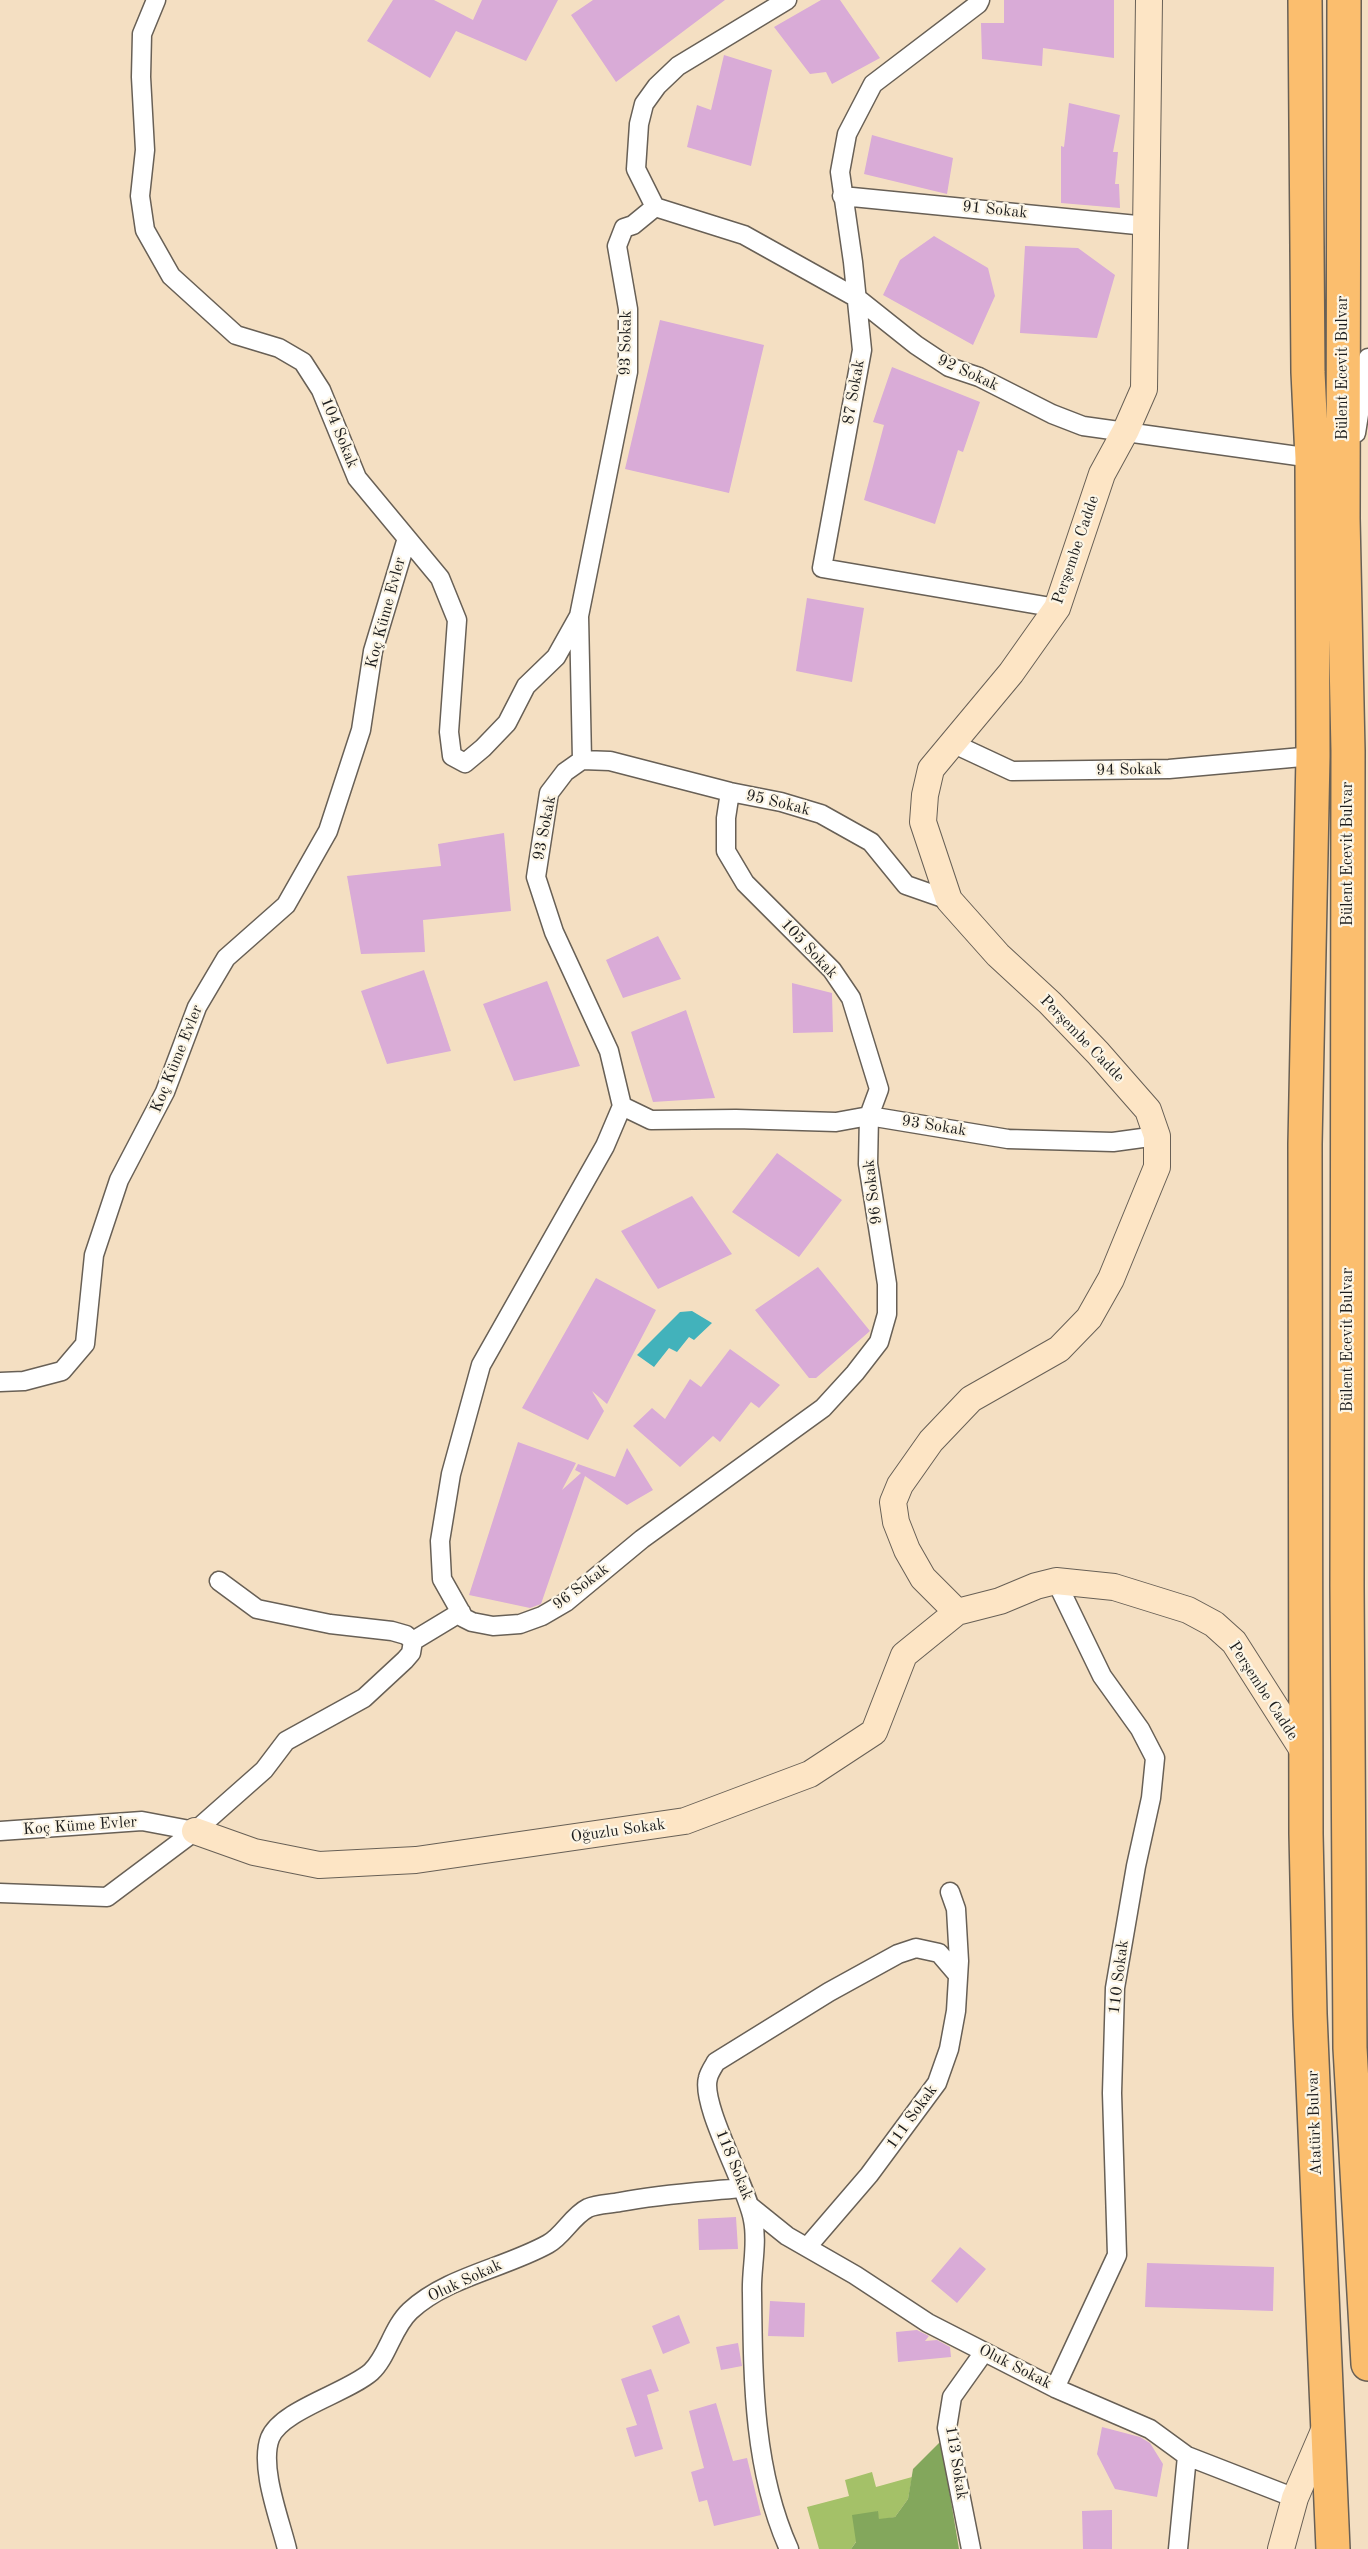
<!DOCTYPE html>
<html>
<head>
<meta charset="utf-8">
<style>
  body { margin:0 }
  canvas { display:block; background:#f4dfc2 }
</style>
</head>
<body>
<canvas width="1368" height="2549"></canvas>
<script>
const ctx = document.querySelector('canvas').getContext('2d');
ctx.lineJoin = 'round';
function fillPath(path, color) { ctx.fillStyle = color; ctx.fill(path, 'evenodd'); }
function stroke(path, color, width, dash) { ctx.strokeStyle = color; ctx.lineWidth = width; ctx.lineCap = dash ? 'butt' : 'round'; ctx.setLineDash(dash || []); ctx.stroke(path); }
function label(font, color, halo, rows, align = 'center') {
  ctx.font = font + ' "Old Standard TT",serif'; ctx.lineWidth = 4.5; ctx.setLineDash([]); ctx.textBaseline = 'middle'; ctx.strokeStyle = halo; ctx.fillStyle = color; for (const [text, x, y, turn = 0] of rows) {
    ctx.save(); ctx.translate(x, y); ctx.rotate((+turn || 0) * Math.PI / 180); ctx.textAlign = isNaN(turn) ? turn : align; if (halo) ctx.strokeText(text, 0, 0); ctx.fillText(text, 0, 0); ctx.restore();
  }
}
fillPath(new Path2D(`
  M872 2472 876 2487 912 2477 908 2499 895 2517 879 2520 877 2511 851 2549H819L807 2507 849 2496 845 2480Z`), '#a4c168');
fillPath(new Path2D(`
  M941 2441 959 2549H851L856 2542 852 2515 878 2511 879 2519 895 2517 908 2499 913 2469Z`), '#83a75c');
fillPath(new Path2D(`
  M692 1311 712 1323 694 1340 689 1337 677 1352 669 1348 654 1367 637 1355 680 1312Z`), '#42b2bb');
fillPath(new Path2D(`
  M393 0H434L473 20 482 0H558L526 61 456 31 430 78 367 41Z
  M593 0H725L616 82 571 15Z
  M821 0H840L880 58 832 84 826 72 810 74 774 27Z
  M1004 0H1114V58L1043 48 1042 66 982 59 981 23H1004Z
  M724 55 772 70 751 166 687 147 697 105 711 110Z
  M1069 103 1120 115 1113 152H1118L1115 184H1119L1120 208 1061 203V146L1064 147Z
  M872 135 953 158 947 194 864 174Z
  M934 236 988 268 995 296 973 345 883 295 900 260Z
  M1025 246 1078 248 1115 275 1097 338 1020 333Z
  M660 320 764 345 729 493 625 469Z
  M892 367 980 402 963 452 958 450 935 524 864 500 884 425 873 422Z
  M807 598 864 608 852 682 796 671Z
  M504 833 511 911 423 920 425 952 361 954 347 876 441 866 438 844Z
  M658 936 681 979 623 998 606 960Z
  M424 970 451 1051 387 1064 361 991Z
  M547 981 580 1066 514 1081 483 1004Z
  M792 983 832 993 833 1032 793 1033Z
  M686 1010 715 1098 653 1102 631 1032Z
  M777 1153 842 1200 799 1257 732 1212Z
  M692 1196 732 1254 658 1289 621 1231Z
  M818 1267 870 1331 816 1378H809L755 1310Z
  M596 1278 656 1310 607 1404 592 1391 604 1411 588 1440 522 1408Z
  M730 1349 780 1385 759 1408 751 1402 720 1442 713 1436 680 1467 633 1426 652 1408 665 1419 690 1379 701 1387Z
  M518 1442 576 1463 562 1490 581 1473 575 1470 578 1464 615 1477 627 1448 653 1490 627 1505 585 1476 541 1604 530 1608 469 1595Z
  M736 2217 738 2249 699 2250 698 2219Z
  M960 2247 986 2269 957 2303 931 2281Z
  M1147 2263 1274 2267 1273 2311 1145 2307Z
  M770 2301 805 2303 804 2337 768 2336Z
  M679 2315 690 2343 663 2354 652 2326Z
  M917 2330 929 2336 925 2341 937 2340 950 2347 951 2357 898 2362 896 2332Z
  M738 2343 742 2366 721 2370 716 2347Z
  M651 2369 659 2391 647 2395 663 2449 635 2457 626 2428 637 2425 621 2379Z
  M716 2403 733 2461 747 2458 761 2515 714 2526 707 2500 699 2502 691 2472 704 2468 689 2411Z
  M1102 2427 1140 2437 1150 2443 1163 2464 1157 2497 1115 2489 1097 2454Z
  M1112 2510V2549H1083L1082 2511Z`), '#d9abd7');
const street = new Path2D(`
  M156 0 142 34 141 77 145 150 140 196 145 230 171 276 236 335 279 348 303 362 321 390 357 478 440 578 457 620 449 732 452 756 465 763 483 748 507 723 526 686 556 657 579 616
  M980 0 978 4 873 84 847 134 840 172 853 262 862 350 822 568 1057 608
  M842 196 1147 226
  M655 207 744 235 857 298 916 345 949 367 979 377 1052 414 1083 426 1312 458
  M1356 433 1368 358
  M952 743 1012 771 1169 769 1313 756
  M582 760 565 772 549 793 536 877 554 932 609 1051 622 1106 651 1120 736 1119 836 1122 869 1116 1008 1139 1113 1142 1157 1136
  M582 760 579 616 628 372V309L617 246 624 228 633 225 655 207 636 169 639 124 644 104 657 86 678 66 787 0
  M582 760 610 761 730 792 781 802 821 814 871 842 906 885 949 900
  M622 1106 605 1146 481 1365 451 1474 440 1541 442 1579 464 1618 472 1622 493 1626 520 1624 542 1616 566 1602 642 1539 823 1408 855 1373 879 1342 887 1314V1284L868 1164 869 1116 879 1089 851 998 832 970 745 883 726 851V818L730 792
  M0 1382 24 1381 62 1371 85 1344 94 1255 119 1180 165 1092 197 1007 226 958 286 905 328 831 361 730 373 651 407 538
  M413 1641 461 1612
  M0 1831 142 1821 195 1831
  M0 1893 107 1897 195 1831 264 1770 286 1741 364 1698 405 1660 411 1653 413 1641 406 1635 392 1631 330 1624 257 1609 219 1581
  M751 2207 787 2236 855 2275 928 2323 1055 2388 1150 2429 1187 2456 1295 2498
  M808 2246 869 2175 937 2083 949 2049 956 2011 959 1961 956 1909 950 1892
  M1055 2388 1117 2255 1112 2093 1115 1988 1136 1866 1151 1798 1155 1758 1140 1729 1102 1676 1056 1581
  M287 2549C280 2520 259 2467 270 2438 281 2410 347 2393 371 2372 388 2356 392 2328 410 2311 446 2277 505 2268 548 2244 563 2236 572 2216 588 2208 597 2204 610 2204 620 2202 660 2194 700 2192 741 2188
  M789 2549C753 2469 753 2379 752 2293 751 2269 758 2244 753 2220 748 2188 700 2105 708 2078 709 2073 713 2067 716 2062L829 1992 898 1954 916 1948 939 1953 957 1974
  M971 2549 947 2428 952 2397 984 2352
  M1178 2549 1187 2456`);
const secondary = new Path2D(`
  M1149 0 1144 389 1126 430 1102 474 1057 608 1011 673 931 769 925 795 923 822 949 900 998 955 1050 1003 1098 1053 1148 1110 1157 1136V1167L1111 1279 1089 1318 1059 1349 971 1399 931 1441 900 1485 893 1502 896 1522 907 1550 923 1578 957 1612 1000 1601 1036 1586 1056 1581 1114 1587 1188 1610 1214 1624 1234 1642 1306 1755
  M195 1831 254 1852 319 1865 416 1860 685 1821 810 1774 874 1732 904 1655 957 1612
  M1281 2549 1295 2498 1326 2426`);
const highway = new Path2D(`
  M1305 0 1308 372 1312 458 1313 756 1305 1144 1306 1834 1310 2014 1333 2549
  M1344 0 1343 518 1348 751 1347 1585 1350 2048 1368 2364`);
stroke(street, '#686056', 21);
stroke(secondary, '#686056', 28);
stroke(highway, '#686056', 36);
stroke(street, '#fff', 18);
stroke(secondary, '#fde5c5', 26);
stroke(highway, '#fbbe6e', 33);
label('16px', '#1c1c1c', '#fcf5e5', [
  ["91 Sokak",995,210,6],
  ["93 Sokak",626,343,-89],
  ["Bülent Ecevit Bulvar",1343,368,-90],
  ["92 Sokak",968,373,25],
  ["87 Sokak",854,392,-80],
  ["104 Sokak",339,433,68],
  ["Perşembe Cadde",1076,550,-71],
  ["Koç Küme Evler",386,613,-75],
  ["94 Sokak",1129,770,-1],
  ["95 Sokak",778,803,14],
  ["93 Sokak",545,828,-79],
  ["Bülent Ecevit Bulvar",1348,854,-90],
  ["105 Sokak",809,949,47],
  ["Perşembe Cadde",1082,1039,46],
  ["Koç Küme Evler",177,1059,-68],
  ["93 Sokak",934,1126,9],
  ["96 Sokak",873,1192,-97],
  ["Bülent Ecevit Bulvar",1348,1340,-90],
  ["96 Sokak",581,1587,-37],
  ["Perşembe Cadde",1263,1691,57],
  ["Koç Küme Evler",80,1826,-4],
  ["Oğuzlu Sokak",618,1831,-8],
  ["110 Sokak",1119,1977,-83],
  ["111 Sokak",912,2117,-54],
  ["Atatürk Bulvar",1315,2123,-92],
  ["118 Sokak",734,2165,68],
  ["Oluk Sokak",465,2281,-25],
  ["Oluk Sokak",1015,2367,27],
  ["113 Sokak",956,2463,81]
]);
</script>
</body>
</html>
